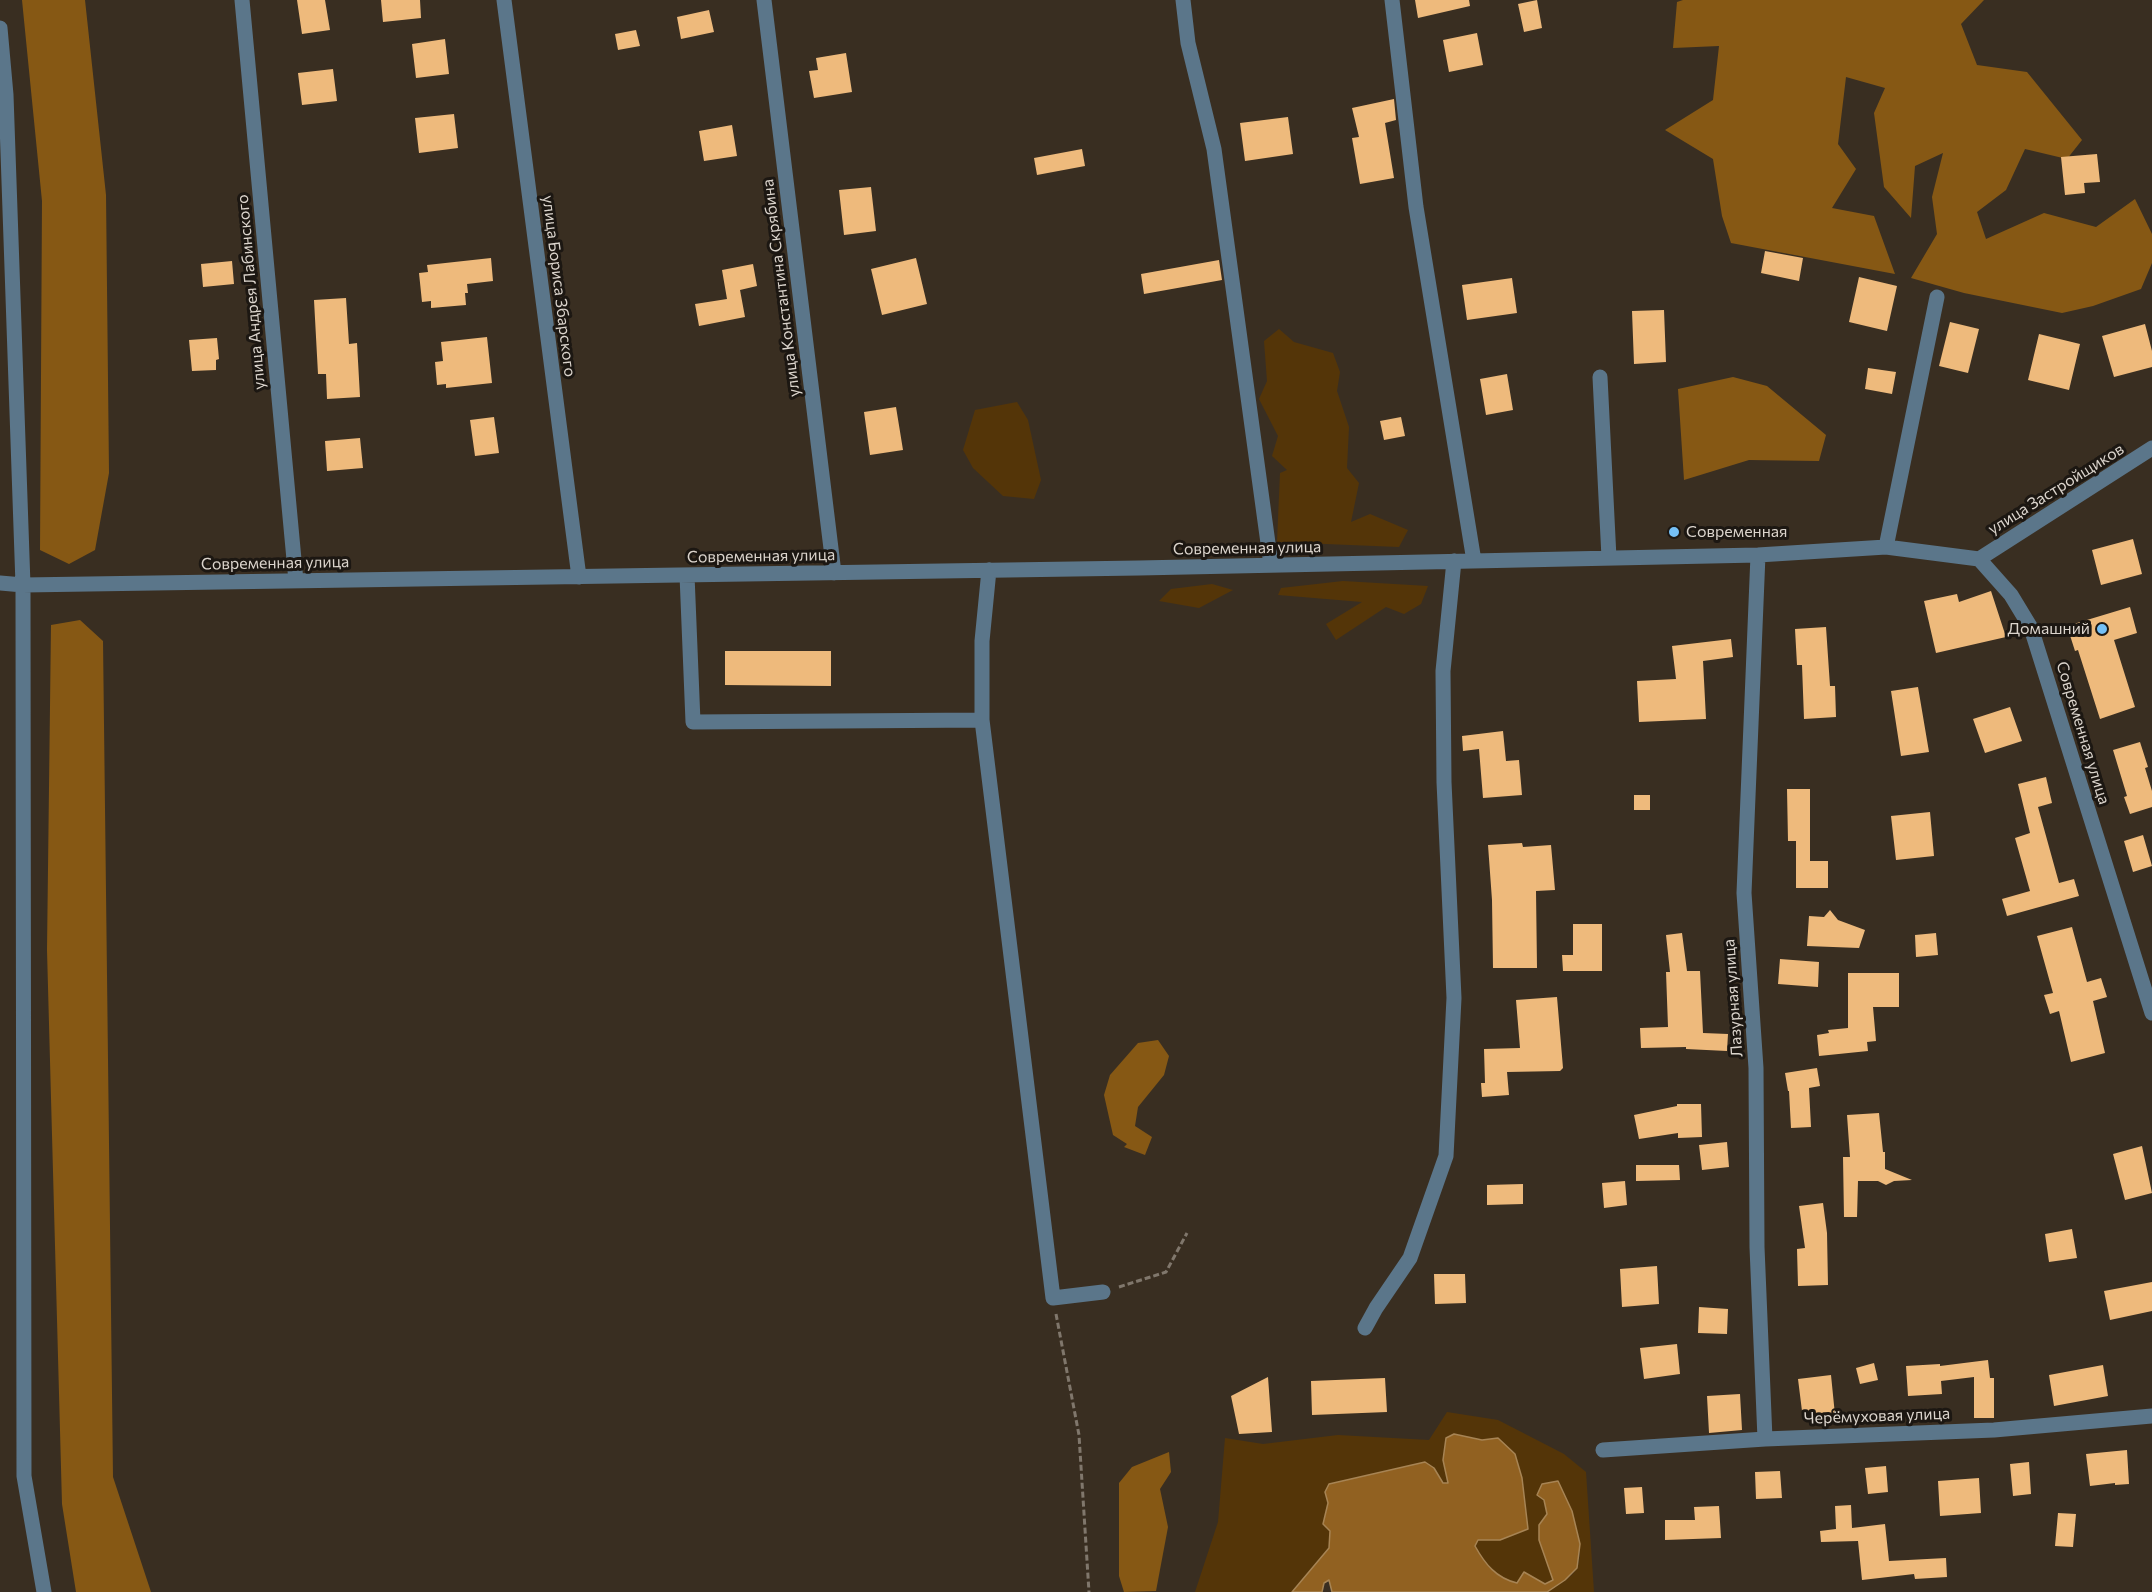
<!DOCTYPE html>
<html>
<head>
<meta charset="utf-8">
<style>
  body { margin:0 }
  canvas { display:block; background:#392e21 }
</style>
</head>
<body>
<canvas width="2152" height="1592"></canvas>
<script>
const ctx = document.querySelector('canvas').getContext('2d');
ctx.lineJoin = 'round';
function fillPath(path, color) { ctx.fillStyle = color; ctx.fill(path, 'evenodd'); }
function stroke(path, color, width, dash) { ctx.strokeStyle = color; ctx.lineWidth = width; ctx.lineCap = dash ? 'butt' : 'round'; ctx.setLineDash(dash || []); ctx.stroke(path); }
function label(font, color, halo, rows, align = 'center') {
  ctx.font = font + ' Commissioner,sans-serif'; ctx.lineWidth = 6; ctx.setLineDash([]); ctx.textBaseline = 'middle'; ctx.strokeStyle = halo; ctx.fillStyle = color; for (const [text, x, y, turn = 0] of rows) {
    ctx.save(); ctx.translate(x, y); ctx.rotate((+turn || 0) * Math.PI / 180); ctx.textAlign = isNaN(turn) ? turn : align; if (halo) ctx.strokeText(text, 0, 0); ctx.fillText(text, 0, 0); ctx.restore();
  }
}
fillPath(new Path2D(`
  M1279 329 1294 342 1333 353 1340 372 1337 391 1349 427 1347 468 1359 483 1351 522 1370 514 1408 530 1399 547 1277 542 1280 473 1287 470 1272 456 1278 436 1259 399 1267 381 1264 341Z
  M1017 402 1028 420 1041 480 1034 499 1003 496 973 468 963 450 975 410Z
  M1343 581 1428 586 1421 604 1404 614 1386 607 1336 640 1326 624 1362 602 1278 595 1281 588Z
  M1212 584 1233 590 1199 608 1159 601 1171 589Z
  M1447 1412 1498 1420 1564 1454 1586 1472 1594 1592H1547C1556 1586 1572 1578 1577 1568 1584 1552 1576 1527 1572 1511L1544 1500 1548 1514 1539 1525V1540L1553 1580 1545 1584 1524 1573 1517 1583C1496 1577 1485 1564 1475 1546L1478 1540H1500L1498 1438 1482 1440 1454 1434 1449 1484 1443 1483 1434 1468 1425 1463 1329 1484 1325 1492 1328 1503 1323 1523 1330 1531 1329 1548 1292 1592H1195L1218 1522 1225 1438 1263 1444 1338 1435 1429 1440Z`), '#543508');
fillPath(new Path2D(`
  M22 0H85L106 195 109 473 95 550 69 564 40 550 42 201Z
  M1683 0H1984L1961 24 1977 65 2027 72 2082 140 2067 159 2025 149 2006 190 1977 212 1986 239 2044 213 2096 227 2135 199 2152 234V263L2141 289 2093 306 2062 313 1964 293 1911 278 1937 234 1932 197 1943 153 1915 166 1911 218 1884 187 1874 113 1885 88 1846 77 1838 144 1856 169 1832 208 1874 216 1895 274 1731 243 1722 216 1713 159 1665 130 1713 100 1719 46 1673 48 1677 2Z
  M1733 377 1767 386 1826 435 1819 461 1749 460 1684 480 1678 389Z
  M80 620 103 641 113 1477 151 1592H76L62 1504 47 950 51 625Z
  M1158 1040 1169 1056 1164 1075 1138 1107 1135 1126 1152 1137 1145 1155 1124 1147 1127 1144 1113 1135 1104 1095 1110 1075 1138 1043Z
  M1169 1452 1171 1472 1160 1489 1168 1527 1156 1591 1124 1592 1119 1576V1483L1132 1467Z`), '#865814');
const water = new Path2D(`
  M1454 1434 1482 1440 1498 1438 1515 1454 1522 1478 1528 1529 1500 1540H1478L1475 1546C1485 1564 1496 1578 1517 1583L1524 1572 1545 1584 1553 1580 1539 1540V1525L1547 1514 1544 1500 1537 1495 1542 1484 1558 1481 1572 1511 1580 1544 1577 1568 1565 1580 1547 1592H1332L1329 1580 1324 1583 1322 1592H1292L1329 1548 1330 1531 1323 1524 1328 1503 1325 1492 1329 1484 1425 1462 1434 1468 1443 1483H1448L1443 1460 1446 1438Z`);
fillPath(water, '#916121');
stroke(water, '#a78454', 1.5);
fillPath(new Path2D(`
  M297 0H325L330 30 302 34Z
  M381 0H420L421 18 383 22Z
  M1415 0H1469L1470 6 1418 18Z
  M1537 0 1542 28 1524 32 1518 4Z
  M709 10 714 32 681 39 677 17Z
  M636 30 640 46 618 50 615 34Z
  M1477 33 1483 65 1449 72 1443 40Z
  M445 39 449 74 416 78 412 44Z
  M846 53 852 92 814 98 809 71 818 70 816 58Z
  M333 69 337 101 302 105 298 73Z
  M1394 99 1396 120 1385 123 1394 178 1360 184 1352 138 1359 137 1352 108Z
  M454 114 458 148 419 153 415 118Z
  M1288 117 1293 154 1245 161 1240 123Z
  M732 125 737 156 704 161 699 131Z
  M1082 149 1085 166 1037 175 1034 158Z
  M2097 154 2100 182 2084 183 2085 193 2065 195 2061 157Z
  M871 187 876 231 844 235 839 190Z
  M1765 251 1803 258 1799 281 1761 273Z
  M491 258 493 281 467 284 468 293H465L466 305 431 308V301L422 302 419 273 428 272 427 265Z
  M916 258 927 304 882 315 871 269Z
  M1219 260 1222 280 1144 294 1141 274Z
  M232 261 234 284 203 287 201 264Z
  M753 264 757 286 740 290 745 317 699 326 695 304 727 299 722 270Z
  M1859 277 1897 286 1887 331 1849 322Z
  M1512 278 1517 313 1467 320 1462 285Z
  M346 298 349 344 357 343 360 397 327 399 326 374H318L314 300Z
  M1664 310 1666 362 1634 364 1632 311Z
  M1950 322 1979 329 1968 373 1939 366Z
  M2145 324 2152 351V367L2114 377 2102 336Z
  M2039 334 2080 344 2069 390 2028 380Z
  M487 337 492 383 446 388V384L437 385 435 362 443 361 441 342Z
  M217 338 219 359 216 360V370L192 371 189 340Z
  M1868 368 1896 372 1892 394 1865 389Z
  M1507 374 1513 410 1486 415 1480 379Z
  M896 407 903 450 870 455 864 412Z
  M494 417 499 453 475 456 470 420Z
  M1401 417 1405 436 1384 440 1380 421Z
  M360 438 363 468 327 471 325 441Z
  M2133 539 2142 574 2101 585 2092 550Z
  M1991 591 2006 637 1936 653 1924 601 1957 594 1959 602Z
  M2130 607 2137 633 2114 640 2135 707 2100 719 2078 650 2075 651 2067 626Z
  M1826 627 1830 686H1835L1836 717 1804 719 1802 665H1797L1795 629Z
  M1731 639 1733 657 1703 661 1706 719 1639 722 1637 681 1676 679 1672 646Z
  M725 651H831V686L725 685Z
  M1918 687 1929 752 1901 756 1891 691Z
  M2010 707 2022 741 1985 753 1973 719Z
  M1503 731 1506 761 1519 760 1522 795 1483 798 1479 749 1463 751 1462 736Z
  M2140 742 2148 767 2145 768 2152 791V807L2130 814 2124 797 2127 796 2113 750Z
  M2046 777 2052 803 2038 807 2059 883 2074 879 2079 896 2007 916 2002 899 2030 891 2015 838 2030 833 2018 784Z
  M1787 789H1810V861H1828V888H1796V841H1788Z
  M1634 795H1650V810H1634Z
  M1930 812 1934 856 1896 860 1891 816Z
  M2143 835 2152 866 2133 872 2124 841Z
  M1522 843 1523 847 1551 845 1555 890 1536 891 1537 968H1493L1492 900 1488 845Z
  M1830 910 1838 920 1865 930 1859 948 1807 946 1809 916 1824 917Z
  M1573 924H1602V971H1563L1562 955H1573Z
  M2072 927 2087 982 2101 978 2107 997 2093 1001 2105 1053 2071 1062 2059 1011 2050 1014 2044 995 2053 993 2037 936Z
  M1682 933 1687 971H1700L1703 1033 1728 1034 1727 1051 1686 1049V1047L1641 1048 1640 1028 1668 1027 1666 972H1670L1666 935Z
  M1936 933 1938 955 1916 957 1915 935Z
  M1780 959 1819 962 1818 987 1778 984Z
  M1848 973H1899V1007H1873L1876 1041 1867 1042 1868 1051 1819 1056 1817 1035 1829 1033 1828 1030 1848 1028Z
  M1557 997 1563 1068 1560 1071 1507 1072 1509 1095 1482 1097 1481 1083H1485L1484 1049 1520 1048 1516 1000Z
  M1817 1068 1820 1086 1809 1088 1811 1127 1791 1128 1789 1091H1788L1785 1073Z
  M1677 1104H1701L1702 1137 1678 1138V1133L1639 1139 1634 1115 1677 1106Z
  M1879 1113 1883 1152H1885V1169L1912 1180 1894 1181 1886 1185 1878 1181H1858L1857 1217H1844L1843 1157H1850L1847 1115Z
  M1727 1142 1729 1167 1702 1170 1699 1145Z
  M2142 1146 2152 1193 2125 1200 2113 1154Z
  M1636 1165H1679L1680 1180 1636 1181Z
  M1625 1181 1627 1205 1604 1208 1602 1183Z
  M1523 1184V1204L1487 1205V1185Z
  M1823 1203 1827 1233 1828 1285 1798 1286 1797 1249 1805 1248 1799 1206Z
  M2072 1229 2077 1258 2049 1262 2045 1234Z
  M1657 1266 1659 1304 1622 1307 1620 1269Z
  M1434 1274H1465L1466 1303 1435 1304Z
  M2152 1282V1311L2110 1320 2104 1291Z
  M1699 1307 1728 1309 1727 1334 1698 1333Z
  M1677 1344 1680 1374 1644 1379 1640 1348Z
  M1988 1360 1990 1378H1994V1418H1974V1377L1941 1381 1942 1394 1908 1396 1906 1366 1940 1364V1366Z
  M1874 1363 1878 1380 1860 1384 1856 1368Z
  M2103 1365 2108 1396 2054 1406 2049 1375Z
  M1831 1375 1835 1415 1803 1419 1798 1379Z
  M1268 1377 1272 1432 1239 1434 1231 1396Z
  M1385 1378 1387 1412 1312 1415 1311 1381Z
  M1740 1394 1742 1430 1709 1433 1707 1396Z
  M2127 1450 2129 1484 2115 1485V1483L2090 1486 2086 1454Z
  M2029 1462 2031 1494 2013 1496 2010 1464Z
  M1886 1466 1888 1492 1868 1494 1865 1468Z
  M1780 1471 1782 1498 1756 1499 1755 1472Z
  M1979 1478 1981 1513 1940 1516 1938 1481Z
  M1642 1487 1644 1513 1626 1514 1624 1488Z
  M1851 1505 1852 1528 1885 1524 1889 1561 1946 1558 1947 1577 1915 1579 1914 1574 1862 1580 1858 1541 1821 1542 1820 1531 1836 1529 1835 1506Z
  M1719 1506 1721 1538 1665 1540V1520H1695L1694 1507Z
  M2058 1513 2076 1514 2073 1547 2055 1546Z`), '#eeba7c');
stroke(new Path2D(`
  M1119 1287 1166 1272 1187 1233
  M1056 1314 1079 1435 1089 1592`), '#80776c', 3, [6, 3]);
stroke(new Path2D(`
  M242 0 296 581
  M504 0 579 577
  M764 0 834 573
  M1183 0 1188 43 1214 149 1271 565
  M1392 0 1416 207 1474 561
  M0 28 6 95 23 585 24 1476 44 1592
  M1600 377 1609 558
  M1886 547 1937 297
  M1758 555 1744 893 1756 1068 1757 1247 1765 1439
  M1979 559 2152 448
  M989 570 982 641V720L1053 1298 1103 1292
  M687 575 693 722 982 720
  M0 583 23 585 1139 568 1758 555 1886 547 1979 559 2011 595 2031 628 2152 1013
  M1365 1328 1376 1308 1410 1258 1446 1156 1454 998 1444 782 1443 671 1454 561
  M1603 1450 1765 1439 1994 1430 2152 1416`), '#5b768a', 15);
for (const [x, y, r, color] of [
  [1674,532,6,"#75c0f6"],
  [2102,629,6,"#75c0f6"]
]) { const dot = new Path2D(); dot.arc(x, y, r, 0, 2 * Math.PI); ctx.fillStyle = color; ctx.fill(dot); stroke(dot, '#1c1712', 2); }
label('16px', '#dbd4cc', '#1c1712', [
  ["улица Бориса Збарского",559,286,83],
  ["улица Константина Скрябина",781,288,-97],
  ["улица Андрея Лабинского",251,292,-95],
  ["улица Застройщиков",2056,489,-32],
  ["Современная улица",1247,548,-1],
  ["Современная улица",761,556,-1],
  ["Современная улица",275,563,-1],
  ["Современная улица",2083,733,73],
  ["Лазурная улица",1733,998,-94],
  ["Черёмуховая улица",1877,1416,-2]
]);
label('16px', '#dbd4cc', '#1c1712', [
  ["Современная",1686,532],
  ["Домашний",2090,629,"right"]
], 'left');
</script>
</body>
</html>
